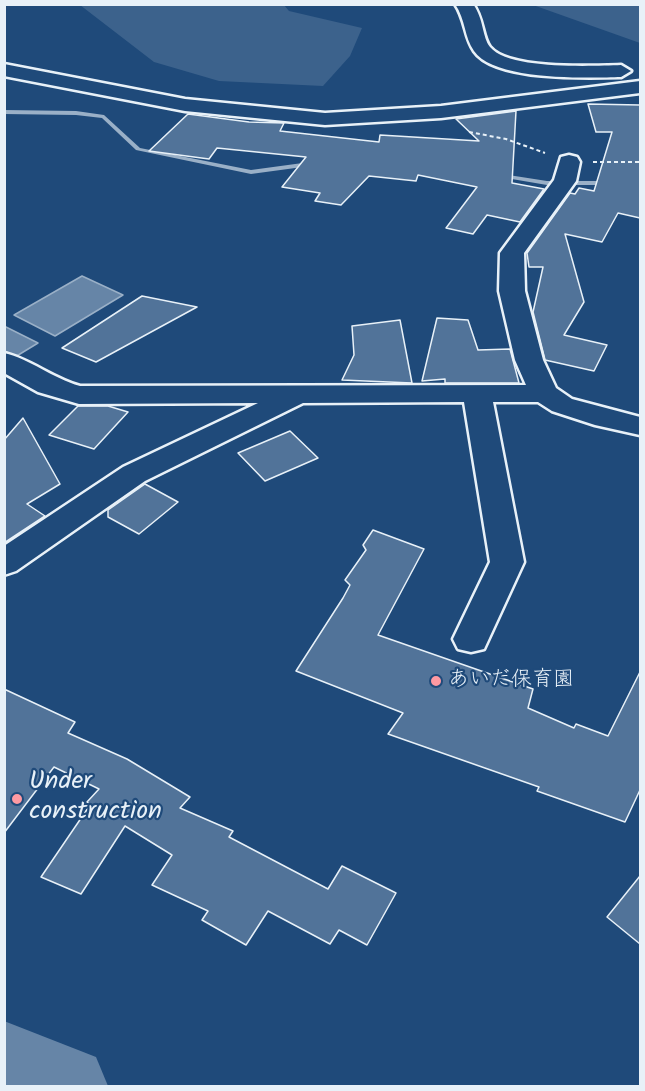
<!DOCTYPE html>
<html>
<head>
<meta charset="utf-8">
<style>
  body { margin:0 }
  #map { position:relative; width:645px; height:1091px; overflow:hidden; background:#1f4a7a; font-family:Kalam,sans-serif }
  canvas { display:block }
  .frame { position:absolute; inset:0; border:6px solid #e8f1f8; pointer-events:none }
</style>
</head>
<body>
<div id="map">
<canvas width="645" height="1091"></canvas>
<div class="frame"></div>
</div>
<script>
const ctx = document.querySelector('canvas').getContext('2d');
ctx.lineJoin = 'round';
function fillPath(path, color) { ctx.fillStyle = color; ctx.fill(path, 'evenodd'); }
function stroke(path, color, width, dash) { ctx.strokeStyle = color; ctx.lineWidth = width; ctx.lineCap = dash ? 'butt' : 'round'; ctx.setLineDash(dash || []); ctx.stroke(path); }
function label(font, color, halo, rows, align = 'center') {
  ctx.font = font + ' Kalam,"Klee One",sans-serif'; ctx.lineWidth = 4.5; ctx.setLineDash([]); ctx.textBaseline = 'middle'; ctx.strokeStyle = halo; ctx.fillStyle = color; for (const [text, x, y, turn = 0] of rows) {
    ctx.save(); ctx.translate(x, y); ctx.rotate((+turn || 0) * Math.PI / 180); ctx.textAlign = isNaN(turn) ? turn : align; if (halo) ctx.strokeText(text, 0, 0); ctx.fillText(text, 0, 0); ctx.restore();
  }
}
fillPath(new Path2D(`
  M80 5H284L289 11 362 28 350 56 323 86 219 81 154 62Z
  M533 5H640V43Z`), '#3c628c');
const water = new Path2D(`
  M82 276 123 295 55 336 14 315Z
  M4 326 38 343 15 357 5 351Z`);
fillPath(water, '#6685a7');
stroke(water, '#9ab0c7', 1.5);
fillPath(new Path2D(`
  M4 110 76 111 104 115 140 148 251 170 310 162 313 164 310 166 251 174 136 150 102 118 76 115 4 114Z
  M502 174 547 181H608L611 183 608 185H547L500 177 499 176Z`), '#9ab0c7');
fillPath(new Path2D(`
  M4 1021 96 1057 108 1086H4Z`), '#6685a7');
const building = new Path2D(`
  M588 104 640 105V218L618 213 602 242 565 234 584 302 564 335 607 345 594 371 545 360 533 312 543 267H529L527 253 570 193 575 194 579 188 594 191 612 132H596Z
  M516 111 512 183 544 189 520 222 487 215 473 234 446 228 477 187 418 175 416 181 369 176 341 205 315 201 320 193 282 187 306 157 217 148 209 159 149 151 188 114 249 122 284 123 280 131 379 142 380 135 479 141 456 119Z
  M142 296 197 307 96 362 62 348Z
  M437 318 468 320 478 350 510 349 519 383H445V379L422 381Z
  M400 320 412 383 342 380 354 355 352 326Z
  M78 406H108L128 412 94 449 49 435Z
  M23 418 60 484 27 504 45 516 4 543V440Z
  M290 431 318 458 265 481 238 453Z
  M145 484 178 502 139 534 108 517V510Z
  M373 530 424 549 378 635 533 689 528 708 574 728 576 724 608 736 640 672V790L625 822 537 791 539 787 388 734 403 713 296 671 343 598 350 585 345 580 366 550 363 545Z
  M4 689 75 722 68 733 127 759 190 797 180 808 233 831 229 837 328 889 342 866 396 893 367 945 339 930 330 944 268 911 246 945 202 920 208 911 152 885 172 855 125 826 81 894 41 877 90 805 87 802 99 789 54 767 4 833Z
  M640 876V944L607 917Z`);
fillPath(building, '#517399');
stroke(building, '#e8f1f8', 1.5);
const minor = new Path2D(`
  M455 4H473C484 19 482 37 490 47 509 70 592 66 621 65L631 71 621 77C587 78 494 81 474 51 464 37 466 20 455 4Z
  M4 64 185 99 325 113 441 106 640 81V93L441 118 325 125 185 111 4 76Z
  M569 155 577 157 580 162 576 181 524 253 525 291 543 360 556 388 572 399 640 417V435L595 425 552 411 538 402H493L524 562 484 649 471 652 458 649 453 639 490 562 464 402 303 403 145 481 16 571 4 575V546L123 467 258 403 79 404 38 392 4 373V353C30 359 52 378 80 386L526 385 515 360 499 291 500 253 554 180 561 157Z`);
stroke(minor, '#e8f1f8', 5);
stroke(new Path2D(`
  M469 132 506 139 545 153
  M593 162H640`), '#e8f1f8', 2, [4, 3]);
fillPath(minor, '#1f4a7a');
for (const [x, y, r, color] of [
  [436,681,6,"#ff9aa2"],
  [17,799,6,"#ff9aa2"]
]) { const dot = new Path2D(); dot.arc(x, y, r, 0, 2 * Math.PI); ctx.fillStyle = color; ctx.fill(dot); stroke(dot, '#1f4a7a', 2); }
label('21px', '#e8f1f8', '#1f4a7a', [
  ["あいだ保育園",448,681]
], 'left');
label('26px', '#e8f1f8', '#1f4a7a', [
  ["Under",29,784],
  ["construction",29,814]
], 'left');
</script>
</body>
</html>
